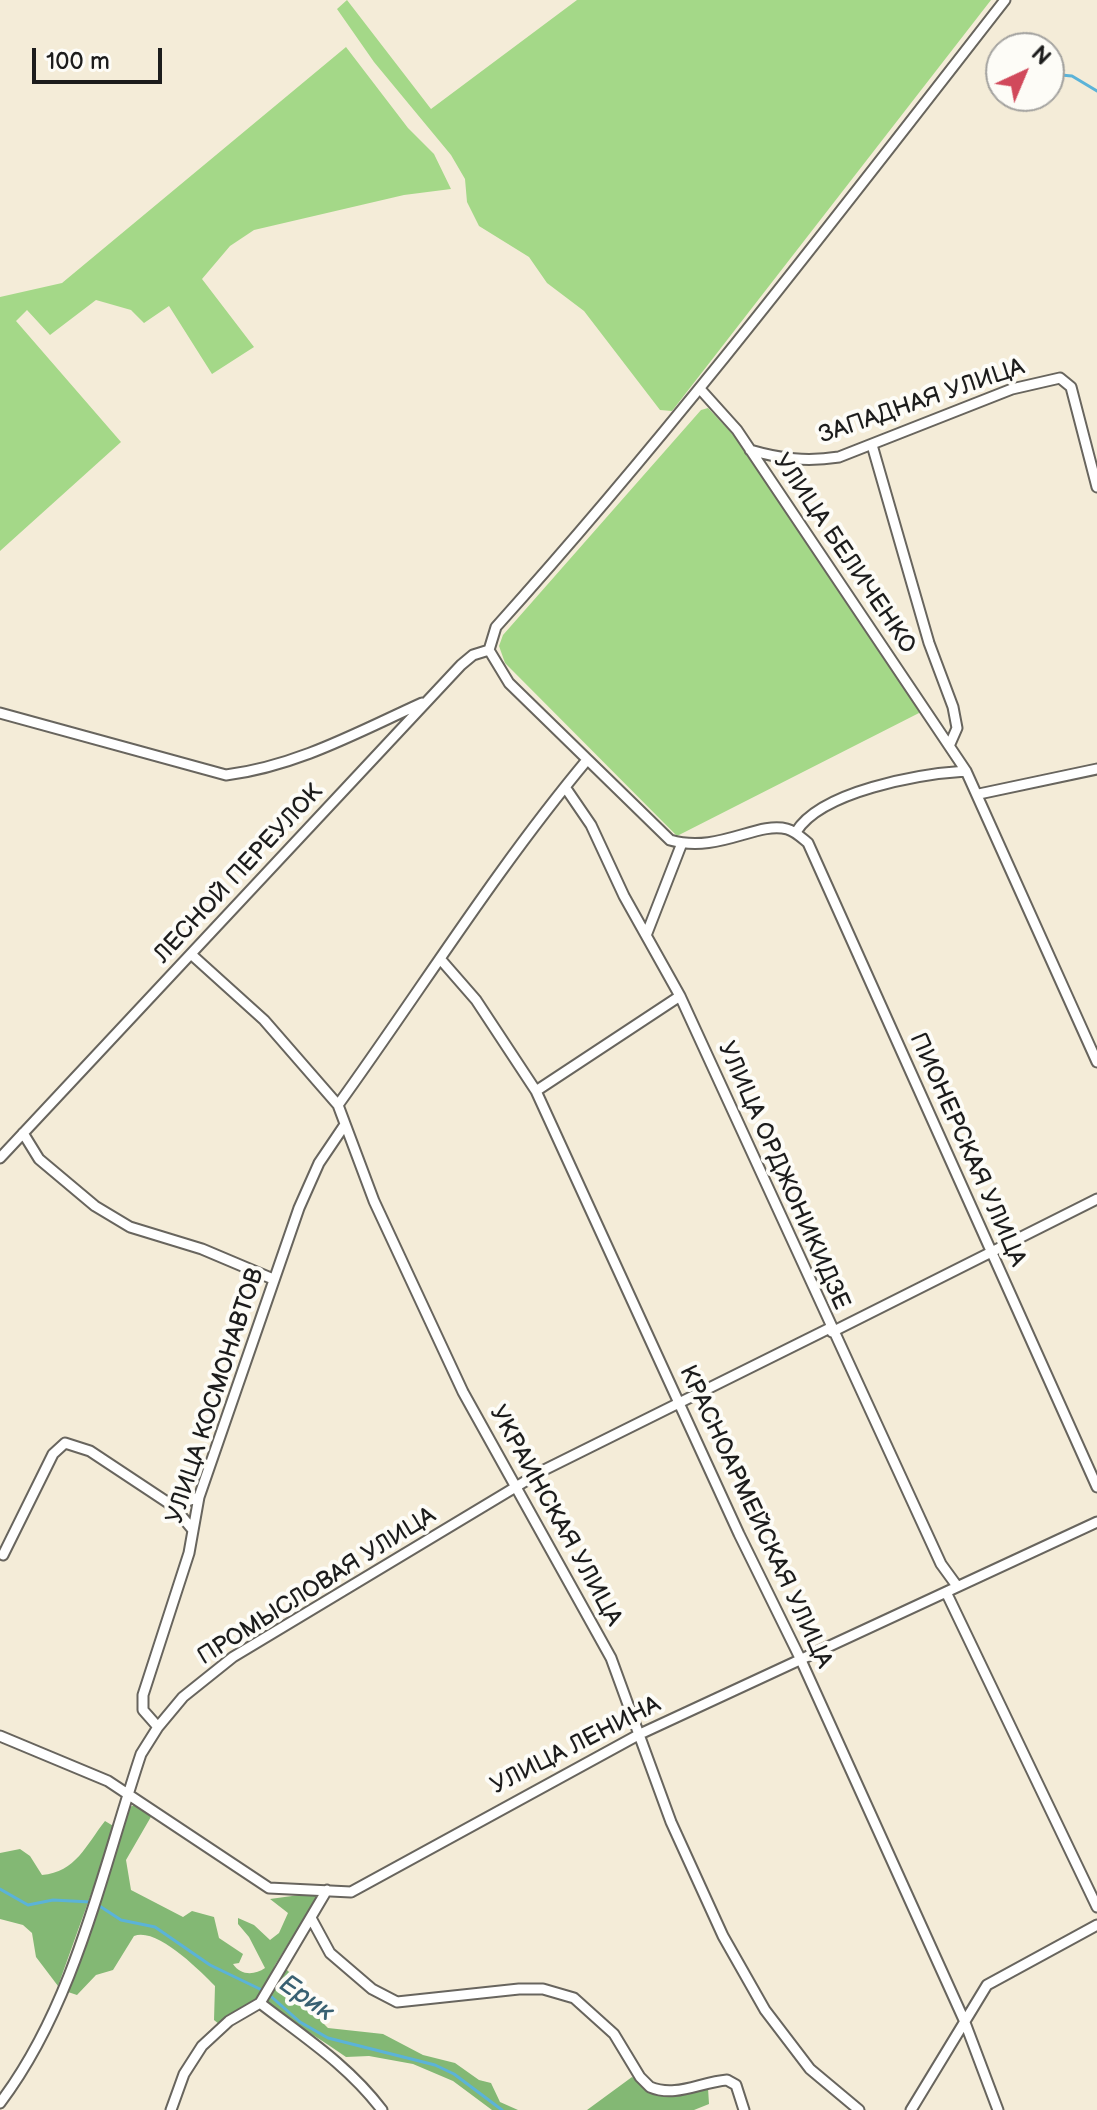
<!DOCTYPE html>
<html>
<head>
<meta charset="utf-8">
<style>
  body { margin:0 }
  #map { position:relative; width:1097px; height:2110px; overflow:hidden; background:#f4ecd8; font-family:"Balsamiq Sans",sans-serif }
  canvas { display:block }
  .north { position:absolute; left:985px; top:32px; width:80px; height:80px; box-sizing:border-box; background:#fdfcf7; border:2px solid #a3a29f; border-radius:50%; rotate:44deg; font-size:22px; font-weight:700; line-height:32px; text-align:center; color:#1c1c1c }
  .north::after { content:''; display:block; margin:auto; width:28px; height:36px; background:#d1495b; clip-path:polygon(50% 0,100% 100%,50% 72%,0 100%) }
  .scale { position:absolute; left:32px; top:48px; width:130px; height:36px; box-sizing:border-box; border:4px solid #1c1c1c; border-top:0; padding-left:10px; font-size:24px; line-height:28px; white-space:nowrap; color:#1c1c1c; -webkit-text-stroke:6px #fdfcf7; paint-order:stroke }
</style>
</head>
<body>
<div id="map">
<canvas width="1097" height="2110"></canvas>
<div class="north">N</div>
<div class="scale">100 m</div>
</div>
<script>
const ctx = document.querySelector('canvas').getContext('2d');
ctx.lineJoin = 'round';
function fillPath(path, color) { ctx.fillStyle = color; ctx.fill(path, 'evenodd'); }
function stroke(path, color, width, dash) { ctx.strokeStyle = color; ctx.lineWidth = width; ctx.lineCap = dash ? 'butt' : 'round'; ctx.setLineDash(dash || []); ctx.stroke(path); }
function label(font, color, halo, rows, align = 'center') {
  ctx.font = font + ' "Balsamiq Sans",sans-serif'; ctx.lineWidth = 8; ctx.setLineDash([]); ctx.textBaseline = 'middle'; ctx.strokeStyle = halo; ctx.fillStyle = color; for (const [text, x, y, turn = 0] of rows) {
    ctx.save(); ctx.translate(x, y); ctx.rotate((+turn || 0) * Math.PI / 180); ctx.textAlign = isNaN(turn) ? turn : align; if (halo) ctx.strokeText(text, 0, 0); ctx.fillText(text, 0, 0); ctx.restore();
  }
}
fillPath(new Path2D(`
  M347 0 431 109 577 0H991L672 411 660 410 584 311 547 283 529 257 479 226 467 202 465 179 451 155 374 62 337 9Z
  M346 47 408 128 434 154 451 189 404 195 254 230 230 246 202 279 254 347 212 374 169 306 144 323 131 310 96 300 50 335 27 310 16 321 121 442 0 551V297L62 283Z
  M708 408 740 442 921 712 677 836 505 663 499 646 503 635 701 410Z`), '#a4d888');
fillPath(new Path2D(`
  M134 1805 152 1815 126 1860 131 1890 183 1917 192 1911 214 1917 219 1938 243 1954 239 1963 233 1964C241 1976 255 1975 265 1968L249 1937 238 1924V1918L254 1925 270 1940 279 1933 288 1913 270 1899 314 1893 317 1897 275 1965 260 2000 219 2024 214 2020 215 1986C199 1970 157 1927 134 1936L113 1970 96 1975 77 1995 65 1991 128 1808Z
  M105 1821 115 1827 58 1986 36 1957 32 1933 23 1925 0 1919V1853L20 1849 30 1856 42 1875C76 1872 86 1845 105 1821Z
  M285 1968 310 1993 312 2004 321 2010V2021L328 2028 383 2034 423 2055 455 2063 479 2080 491 2083 500 2102 518 2110H492L453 2081 413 2064 369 2056 346 2057C322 2040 296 2024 270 2008L267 2001 273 1983Z
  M632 2077 657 2094 708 2088 709 2104 694 2110H587Z`), '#83b874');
stroke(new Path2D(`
  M1049 74 1072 76 1097 91
  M0 1889 28 1905 53 1900 90 1902
  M98 1905 121 1920 155 1927 210 1965 266 1992 300 2022 328 2038 435 2065 454 2074 502 2110`), '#5bb3d8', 3);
const minor = new Path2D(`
  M1005 0C839 213 677 426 496 627L489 650 509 683 670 840C718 854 757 821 787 829 795 831 802 838 808 843L1097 1487
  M701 390 737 430 966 771 1097 1062
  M872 445 929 643 953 707 957 728 950 744
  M750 450C781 459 807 462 839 457L1012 389 1060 378 1071 387 1097 487
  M0 713 226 775C297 766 358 732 422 703
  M565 787 591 825 624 896 680 996 941 1564 957 1586
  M979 794 1097 769
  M796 832C821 791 919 774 966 771
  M647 933 682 843
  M192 955 264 1020 338 1105 374 1201 463 1392 611 1658 671 1822 723 1936 765 2010 810 2069 859 2110
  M442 961 476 1000 536 1091 739 1534 800 1658 964 2020 998 2110
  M536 1091 680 996
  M338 1105C421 990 496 869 587 760
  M23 1133 39 1159 95 1206 130 1227 202 1249 273 1279
  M0 1158 461 665 473 655 489 650
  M832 1332 1097 1199
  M173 1506 193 1530
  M3 1555 53 1454 65 1443 90 1451 173 1506 199 1497
  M946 1592 1097 1907
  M158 1727 143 1710V1695L189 1553 199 1497 299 1208 319 1163 344 1126
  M0 1736 108 1781 269 1888 351 1892 640 1734 1097 1522
  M311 1918 330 1953 372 1989 397 2002 519 1989H543L574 1998 614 2034 640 2077 650 2087C676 2098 700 2082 727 2080L736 2085 744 2110
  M260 2003C304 2037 348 2065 382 2110
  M0 2103C75 2004 102 1871 141 1754L158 1727 183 1697 233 1657 544 1470 830 1328
  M171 2110 184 2074 202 2046 229 2021 260 2003 327 1890
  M911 2110 987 1985 1097 1925`);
stroke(minor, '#68655e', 13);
stroke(minor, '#fff', 9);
label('24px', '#1c1c1c', '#fdfcf7', [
  ["ЗАПАДНАЯ УЛИЦА",922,402,-19],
  ["УЛИЦА БЕЛИЧЕНКО",844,554,56],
  ["ЛЕСНОЙ ПЕРЕУЛОК",239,874,-47],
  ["ПИОНЕРСКАЯ УЛИЦА",967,1150,66],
  ["УЛИЦА ОРДЖОНИКИДЗЕ",783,1176,66],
  ["УЛИЦА КОСМОНАВТОВ",216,1396,-72],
  ["УКРАИНСКАЯ УЛИЦА",555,1516,61],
  ["КРАСНОАРМЕЙСКАЯ УЛИЦА",755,1517,65],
  ["ПРОМЫСЛОВАЯ УЛИЦА",317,1587,-32],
  ["УЛИЦА ЛЕНИНА",576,1746,-27]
]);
label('italic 26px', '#386071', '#fdfcf7', [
  ["Ерик",306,1999,35]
]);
</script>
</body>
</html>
